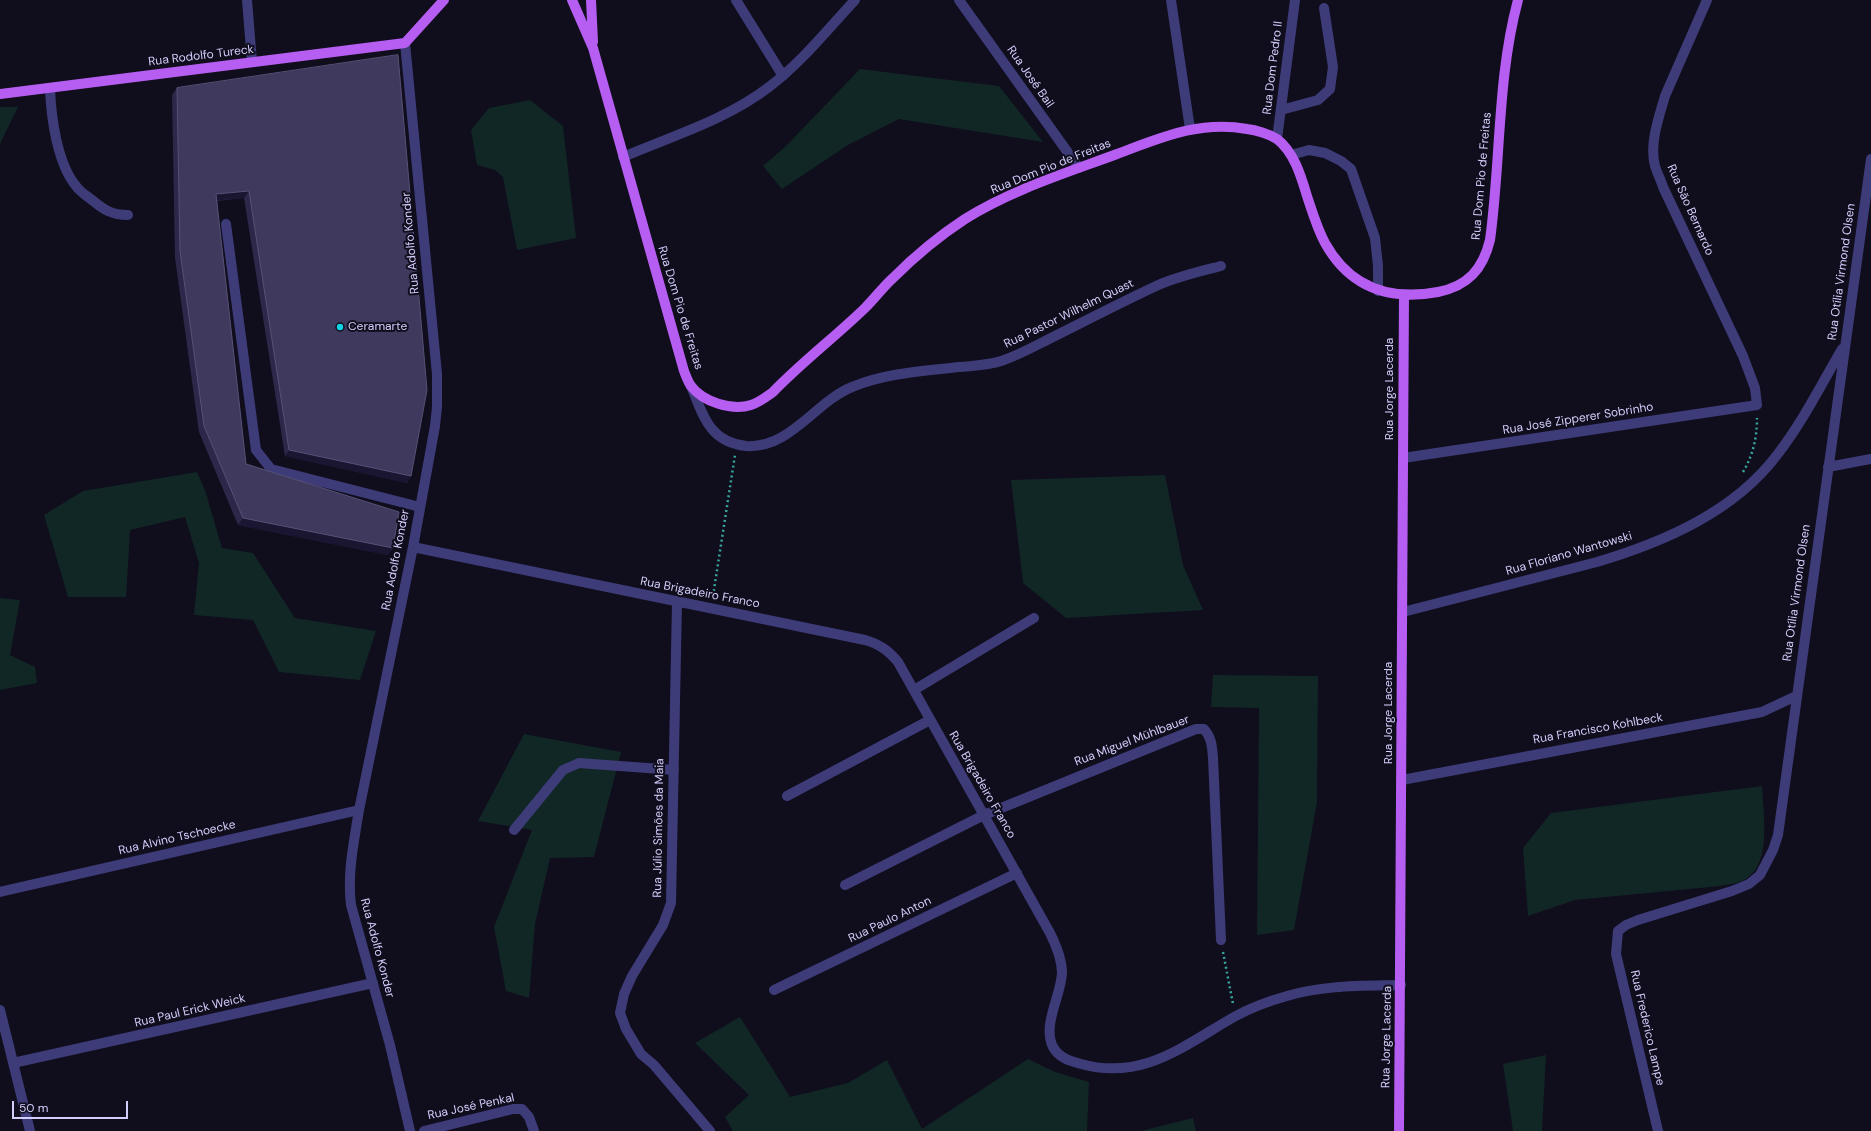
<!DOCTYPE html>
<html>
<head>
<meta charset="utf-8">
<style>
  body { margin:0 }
  #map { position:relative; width:1871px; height:1131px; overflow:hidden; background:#100d1d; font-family:"DM Sans",sans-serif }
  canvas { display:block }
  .scale { position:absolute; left:12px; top:1101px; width:116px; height:18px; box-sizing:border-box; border:2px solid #d2cefb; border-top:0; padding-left:5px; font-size:12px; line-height:14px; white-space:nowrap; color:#d2cefb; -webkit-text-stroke:3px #100d1d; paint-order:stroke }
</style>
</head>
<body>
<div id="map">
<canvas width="1871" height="1131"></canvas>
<div class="scale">50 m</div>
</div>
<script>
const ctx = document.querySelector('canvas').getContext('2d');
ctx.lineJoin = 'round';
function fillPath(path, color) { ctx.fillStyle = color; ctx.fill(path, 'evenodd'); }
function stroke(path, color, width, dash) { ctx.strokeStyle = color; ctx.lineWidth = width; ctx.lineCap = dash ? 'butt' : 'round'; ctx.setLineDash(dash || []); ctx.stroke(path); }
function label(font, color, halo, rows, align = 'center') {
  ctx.font = font + ' "DM Sans",sans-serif'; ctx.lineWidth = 4; ctx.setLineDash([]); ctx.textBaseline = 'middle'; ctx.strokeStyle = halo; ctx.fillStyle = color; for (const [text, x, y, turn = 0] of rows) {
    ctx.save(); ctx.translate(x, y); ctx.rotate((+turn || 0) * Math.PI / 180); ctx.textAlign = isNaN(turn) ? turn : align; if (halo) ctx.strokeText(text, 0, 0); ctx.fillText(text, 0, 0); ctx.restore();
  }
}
fillPath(new Path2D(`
  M860 69 999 86 1043 142 899 119 848 145 782 189 763 166 786 146Z
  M530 100 563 126 576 238 517 250 503 177 495 170 477 165 471 130 489 108Z
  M0 107H18L0 144Z
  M197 472 205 490 222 548 253 553 295 618 376 631 360 680 279 672 253 620 194 615 199 563 185 517 130 530 126 597H68L44 515 83 491Z
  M1165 475 1183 565 1203 610 1066 618 1023 583 1011 480Z
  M0 598 20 600 10 655 35 667 37 683 0 690Z
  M1213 675 1318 676 1317 802 1294 930 1257 935 1259 708 1211 707Z
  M524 734 621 752 594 857 550 858 535 924 529 998 506 991 494 927 532 830 478 821Z
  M1762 786C1763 812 1772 862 1747 878 1739 884 1729 884 1720 886L1575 900 1528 916 1523 848 1551 813Z
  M740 1017 790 1097 848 1083 887 1060 922 1129 1028 1059 1055 1072 1089 1082 1087 1131H733L725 1117 749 1095 695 1043Z
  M1546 1055 1542 1131H1513L1503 1064Z
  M1193 1118 1196 1131H1141Z`), '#112725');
stroke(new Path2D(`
  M1743 472C1753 455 1757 438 1757 418
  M713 596 735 455
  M1223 952 1233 1004`), '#37a69d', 2.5, [2, 3]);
stroke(new Path2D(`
  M247 0 252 62
  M736 0 783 76
  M959 0 1079 168
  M1171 0 1190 129
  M405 43 437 374V407L435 426 413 547 359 810C354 842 347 873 351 905L390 1045 410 1131
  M50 88C51 117 57 163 76 186 80 192 87 196 92 200 104 210 112 215 128 215
  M1281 110 1318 100 1330 89 1333 67 1324 8
  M1277 139 1295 0
  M1291 155 1309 150 1325 153 1341 161 1351 169 1375 238 1378 266V291
  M623 157C672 136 726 120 769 87 801 63 827 30 855 0
  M226 224 256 450 271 469 420 507
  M691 386C703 415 709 442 746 446 790 449 815 402 852 387 886 373 923 371 959 367 974 366 990 365 1004 360 1021 354 1037 345 1053 337 1087 320 1120 303 1154 287 1175 277 1198 272 1221 266
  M1403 458 1757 405 1755 388 1743 356 1663 187C1661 180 1657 173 1655 166 1649 144 1659 117 1665 96L1707 0
  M1828 467 1871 459
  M413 547 865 640C879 644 888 650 898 662L1050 933C1056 945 1062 959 1062 973 1061 996 1042 1025 1053 1047 1059 1058 1070 1061 1081 1064 1143 1081 1183 1046 1234 1017 1250 1008 1269 1001 1287 996 1323 985 1363 986 1401 985
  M677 602 671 903 663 925 632 976 624 994 620 1013 626 1029 641 1054 654 1065 710 1131
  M1403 612 1597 562C1664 542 1734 512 1777 455 1802 423 1821 385 1842 349
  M914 690 1034 618
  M1402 780 1762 712 1796 696
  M787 796 930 720
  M514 830 563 770 579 763 674 770
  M845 885 984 815 1196 729H1204C1212 738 1212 747 1213 758L1221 940
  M0 892 359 810
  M774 990 1017 873
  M0 1010 30 1131
  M13 1063 373 983
  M424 1131 513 1109H522L529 1117 534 1131
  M1658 1131 1616 954 1618 931 1626 925 1638 920 1732 891 1749 884 1760 875 1773 850 1778 835 1871 159`), '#3d3c79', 10);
stroke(new Path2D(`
  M572 0 593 48 684 371C686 376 688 382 691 386 703 402 732 411 751 405 760 402 766 397 773 392 802 362 835 337 865 308 875 298 883 287 893 278 915 256 939 236 965 219 1011 190 1066 173 1117 154 1160 138 1200 120 1247 129 1256 130 1269 134 1277 139 1294 152 1301 176 1307 196 1312 211 1317 228 1325 243 1350 288 1389 301 1438 292 1468 286 1483 269 1490 240 1501 160 1497 78 1518 0
  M591 0 593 42
  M0 94 405 43 444 0
  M1399 1131 1404 295`), '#b75ef2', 10);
fillPath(new Path2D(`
  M398 55 411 476 407 483 285 456 244 198 217 201 246 464 393 548 388 555 238 525 199 432 175 258 172 95 177 88Z`), '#2d284a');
fillPath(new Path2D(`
  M249 191 244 198 211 201 216 194Z
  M289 450 411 476 407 483 285 456Z
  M243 518 393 548 388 555 238 525Z`), '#1a1530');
const building = new Path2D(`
  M398 55 427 390 411 476 289 450 249 191 216 194 246 464 399 512 393 548 243 518 204 426 180 251 177 88Z`);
fillPath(building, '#3f395d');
stroke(building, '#565176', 1);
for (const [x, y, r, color] of [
  [340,327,4,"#12d3e3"]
]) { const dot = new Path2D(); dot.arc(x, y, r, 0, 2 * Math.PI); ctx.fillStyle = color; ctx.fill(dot); stroke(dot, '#100d1d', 1.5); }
label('12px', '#d2cefb', '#100d1d', [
  ["Rua Rodolfo Tureck",201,56,-7],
  ["Rua Dom Pedro II",1273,68,-83],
  ["Rua José Bail",1030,77,55],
  ["Rua Dom Pio de Freitas",1051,167,-22],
  ["Rua Dom Pio de Freitas",1482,176,-85],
  ["Rua São Bernardo",1690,210,66],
  ["Rua Adolfo Konder",411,243,-95],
  ["Rua Otília Virmond Olsen",1842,272,-82],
  ["Rua Dom Pio de Freitas",680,308,73],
  ["Rua Pastor Wilhelm Quast",1069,314,-26],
  ["Rua Jorge Lacerda",1390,389,-90],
  ["Rua José Zipperer Sobrinho",1578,419,-9],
  ["Rua Floriano Wantowski",1569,554,-16],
  ["Rua Adolfo Konder",396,560,-79],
  ["Rua Brigadeiro Franco",700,593,11],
  ["Rua Otília Virmond Olsen",1797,593,-82],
  ["Rua Jorge Lacerda",1389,713,-90],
  ["Rua Francisco Kohlbeck",1598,729,-10],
  ["Rua Miguel Mühlbauer",1132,741,-21],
  ["Rua Brigadeiro Franco",982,785,60],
  ["Rua Júlio Simões da Maia",659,828,-89],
  ["Rua Alvino Tschoecke",177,838,-13],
  ["Rua Paulo Anton",890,920,-26],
  ["Rua Adolfo Konder",377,948,75],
  ["Rua Paul Erick Weick",190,1011,-13],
  ["Rua Frederico Lampe",1647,1028,77],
  ["Rua Jorge Lacerda",1387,1037,-89],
  ["Rua José Penkal",471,1107,-12]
]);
label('12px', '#d2cefb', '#100d1d', [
  ["Ceramarte",348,327]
], 'left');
</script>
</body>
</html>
